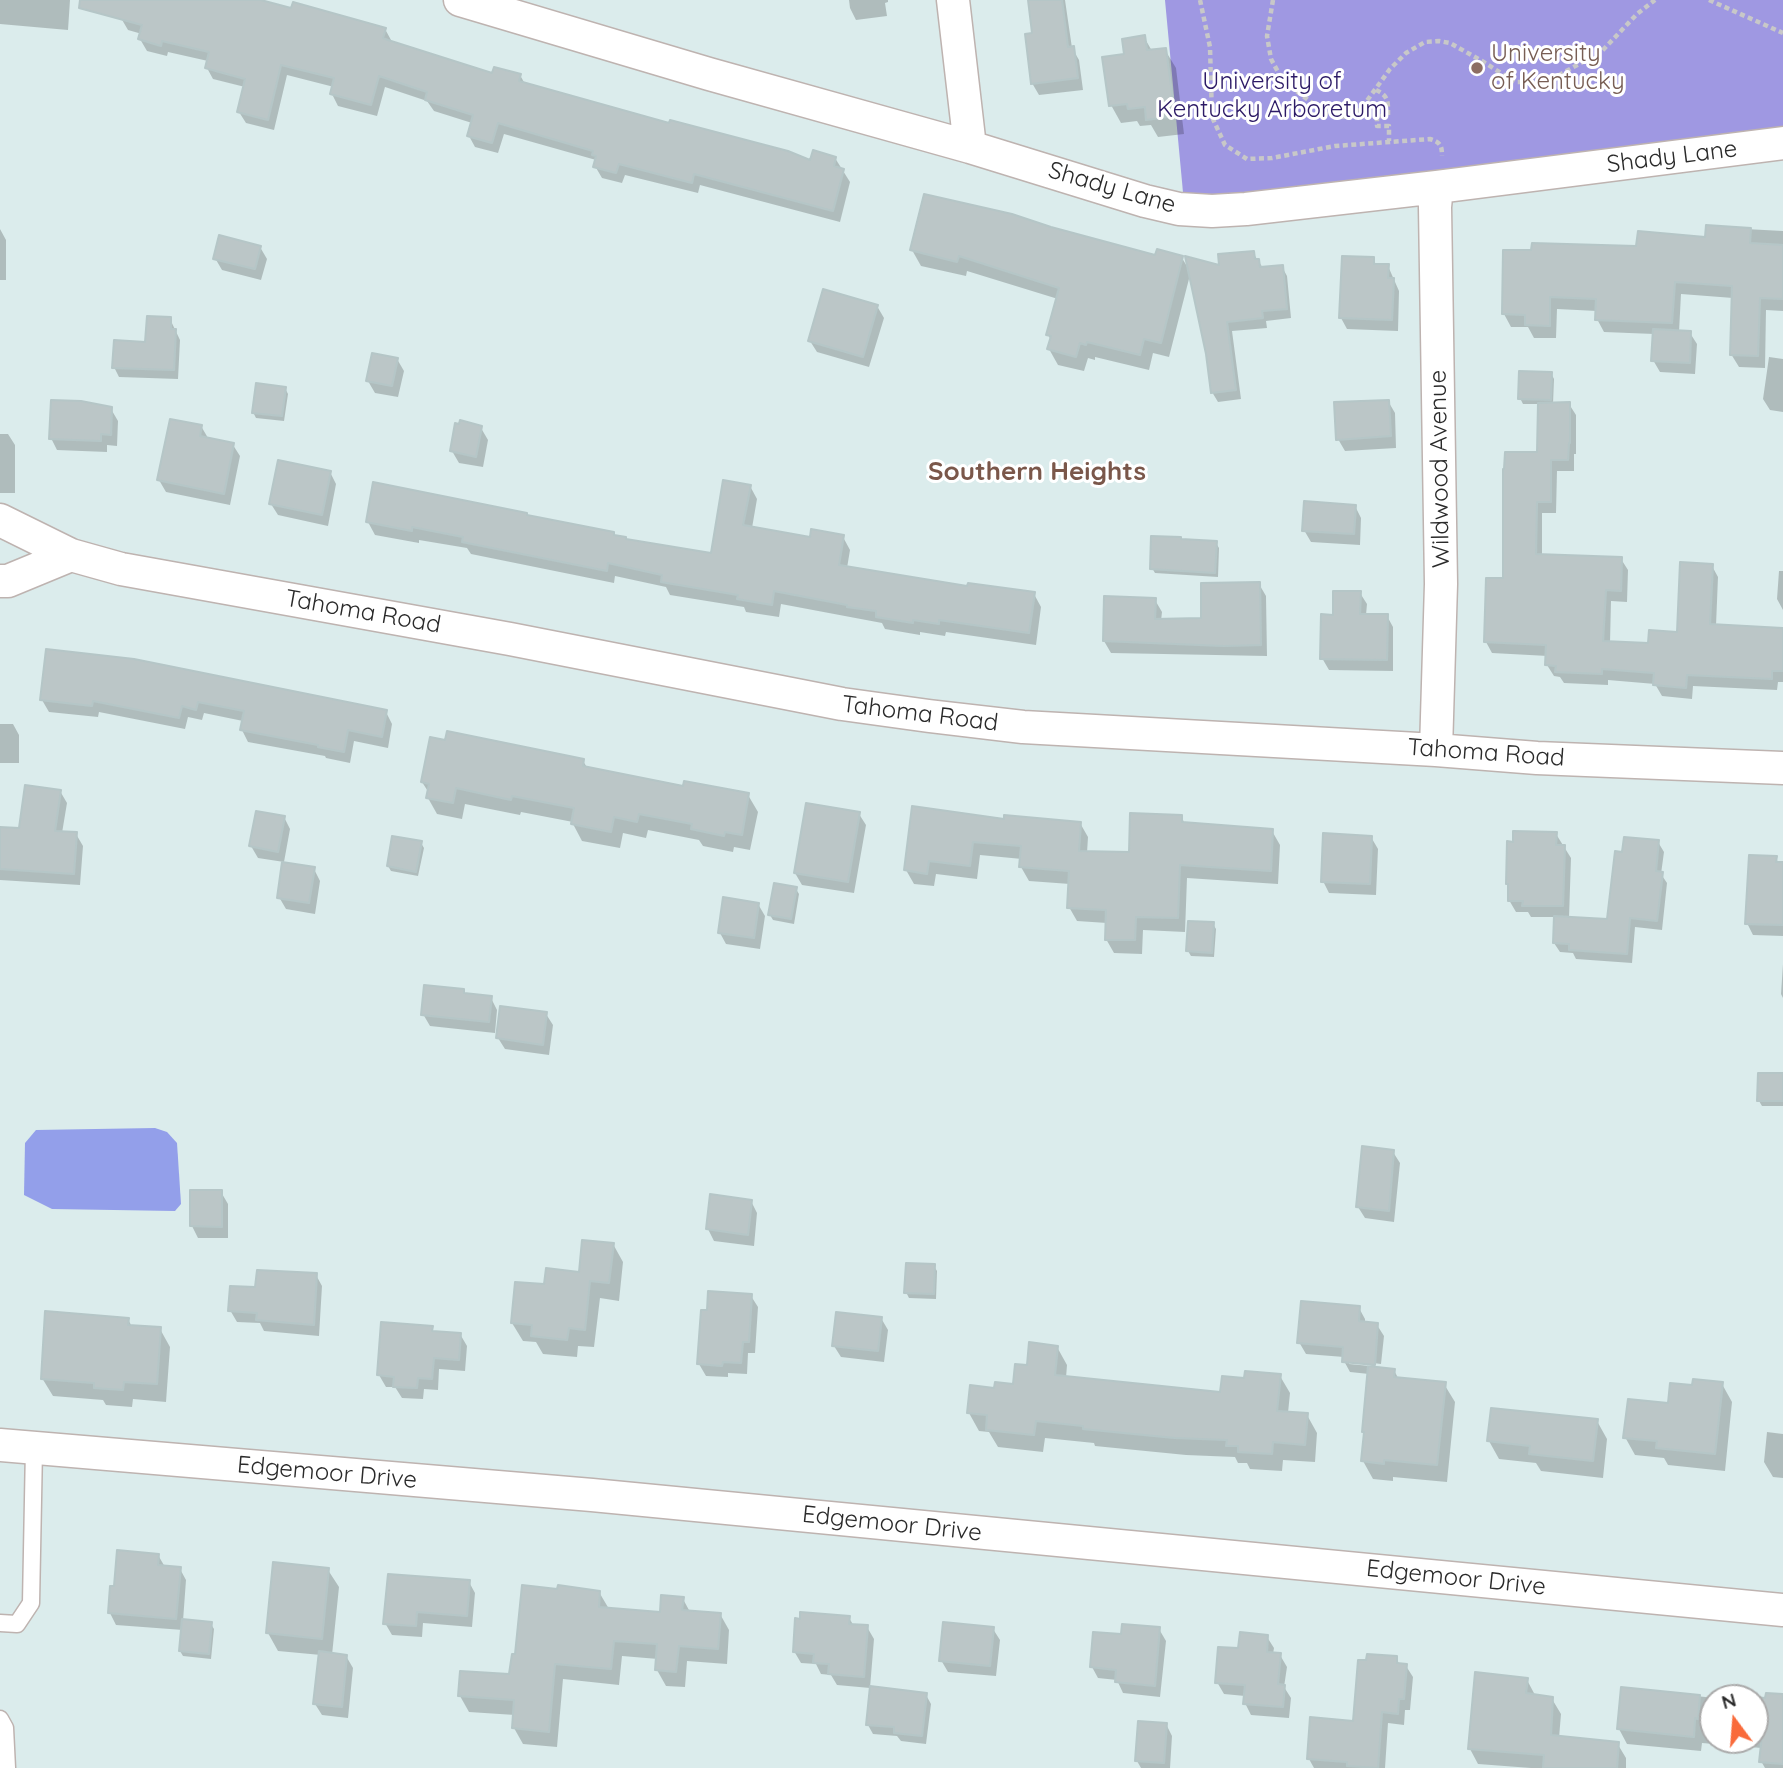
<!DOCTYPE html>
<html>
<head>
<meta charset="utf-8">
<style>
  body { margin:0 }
  #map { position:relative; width:1783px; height:1768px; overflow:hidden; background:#dbecec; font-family:Quicksand,sans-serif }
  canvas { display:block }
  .north { position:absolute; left:1699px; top:1684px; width:70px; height:70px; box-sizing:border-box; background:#fff; border:2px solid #aaa; border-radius:50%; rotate:344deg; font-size:19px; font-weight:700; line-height:28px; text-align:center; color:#2a2a2a }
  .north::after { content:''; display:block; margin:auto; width:24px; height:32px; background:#f96b3b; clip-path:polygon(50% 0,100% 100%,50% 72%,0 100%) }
</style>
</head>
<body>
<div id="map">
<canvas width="1783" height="1768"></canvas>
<div class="north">N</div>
</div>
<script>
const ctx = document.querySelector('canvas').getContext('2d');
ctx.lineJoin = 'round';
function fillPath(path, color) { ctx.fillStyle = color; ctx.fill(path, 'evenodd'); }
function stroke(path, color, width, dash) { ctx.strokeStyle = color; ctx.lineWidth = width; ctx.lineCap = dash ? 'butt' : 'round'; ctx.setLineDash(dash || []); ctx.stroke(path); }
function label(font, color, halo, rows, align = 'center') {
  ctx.font = font + ' Quicksand,sans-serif'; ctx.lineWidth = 6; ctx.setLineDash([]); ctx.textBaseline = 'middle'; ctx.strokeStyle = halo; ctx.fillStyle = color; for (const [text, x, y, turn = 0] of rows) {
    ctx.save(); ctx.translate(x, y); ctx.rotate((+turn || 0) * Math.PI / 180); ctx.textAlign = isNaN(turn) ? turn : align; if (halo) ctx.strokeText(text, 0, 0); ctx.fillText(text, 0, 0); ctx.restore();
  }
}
fillPath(new Path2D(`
  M1165 0H1783V133L1184 203Z`), '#9f98e2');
fillPath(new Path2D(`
  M155 1128 167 1132 177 1143 181 1204 175 1211 52 1209 24 1195 25 1143 36 1130Z`), '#939fea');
fillPath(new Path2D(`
  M0 0H70L68 30 0 24Z
  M126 0H254L385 29 391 40V43L494 75H520L525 84 812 162 835 158 850 182 840 222 700 185 698 193 625 175 622 183 602 178 595 166 596 160 504 134 498 153 475 147 469 136 472 123 434 111 427 101 385 87 377 116 338 106 332 94 334 87 287 75 274 130 246 123 239 112 245 87 213 79 207 68 208 61 168 52 167 56 147 51 140 39 142 34 128 30 121 18Z
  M849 0H888V2L885 3 887 16 856 20 850 8Z
  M1030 0H1065L1072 48 1079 60 1083 90 1039 95 1032 83 1034 35Z
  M1144 37 1152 51 1165 50 1176 68 1184 134 1158 137 1151 125 1140 126 1137 121 1121 123 1111 105 1126 56Z
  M1708 227 1783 231V311L1766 310 1765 368 1739 367 1731 354 1733 298 1681 294 1679 332 1690 333 1697 344 1695 374 1660 372 1653 360 1654 334 1604 332 1597 319V311L1557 309 1556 338H1534L1528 327H1511L1504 314 1638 248 1707 239Z
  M0 229 6 240V280H0Z
  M260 247 267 259 261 280 222 270 215 258Z
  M912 250 1182 258 1188 268H1221L1253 253 1263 268 1282 267 1287 276 1291 318 1266 321 1267 328 1232 331 1241 399 1218 402 1212 392 1208 354 1190 275 1169 357 1153 353 1149 370 1095 357V360L1088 358 1084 371 1058 365 1049 349 1051 340 1048 335 1058 299 967 271 966 276 921 266Z
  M1373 259 1377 266H1388L1399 291 1398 331 1347 329 1341 318Z
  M877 306 884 318 869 367 817 352 810 341Z
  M170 319 180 340 178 379 119 377 114 367 147 344Z
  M1769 357 1783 359V412L1770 410 1763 399Z
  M397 359 404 371 398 397 375 393 368 381Z
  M1551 373 1554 379 1553 404H1569L1576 415V454H1574V471H1557L1556 513H1542V556L1621 559 1628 570 1627 602 1611 601 1610 643 1649 645 1678 634 1712 566 1718 577 1716 626 1783 629V682H1778L1777 690 1693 686 1692 699 1662 696 1655 684 1608 680V685L1564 683 1560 677 1554 676 1547 665 1548 656 1492 653 1486 642 1539 454 1540 404H1523L1520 398Z
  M285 388 288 394 284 421 256 418 253 412Z
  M1388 401 1395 413 1396 448 1345 451 1338 439Z
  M111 409 118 421 117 446 107 445V452L57 450 51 438Z
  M201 426 208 438 233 445 240 456 230 505 166 492 159 480Z
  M481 428 488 440 483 467 459 463 452 451Z
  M0 434H8L15 445V493H0Z
  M330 472 336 484 328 526 278 515 271 504Z
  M750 486 757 499 752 528 811 539 843 537 850 550 847 568 969 588 1034 594 1041 607 1036 645 946 632 945 636 920 632V635L885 629 882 623 781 604 779 617 746 612 744 607 670 595 666 587 615 576 614 583 471 554 467 548 419 540V543L375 535 368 522 527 517 613 533 616 537 626 541 712 555Z
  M1355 506 1361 518 1360 545 1311 542 1304 530Z
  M1182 541 1216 543 1219 548 1218 577 1155 573 1152 568Z
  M1779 571H1783V610L1777 599Z
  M1259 584 1266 596 1267 656 1111 653 1104 641 1155 600 1162 612 1161 621 1203 620Z
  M1360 593 1367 604 1366 615 1387 616 1393 627V671L1329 670 1322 658Z
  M48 651 386 712 392 724 388 748 354 741 350 763 326 758 325 756 248 742 242 730 243 721 204 713 202 720 188 717 185 729 99 712 98 717 49 712 42 700Z
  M0 724H13L19 735V763H0Z
  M583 761 588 769 684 788 748 795 758 812 750 850 734 847 733 852 703 846 699 840 648 830 646 838 623 833 620 848 582 841 573 824V822L521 812 520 815 465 804 462 819 437 814 428 798 429 793 422 782Z
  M60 791 67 803 62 833 76 834 83 846 80 885 0 880V829L21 830Z
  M859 814 866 825 854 893 802 885 795 873Z
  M1181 816 1185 824 1272 831 1280 845 1278 884 1187 878 1185 932 1143 930 1142 954 1114 953 1106 939 1107 923 1077 921 1069 907 1070 884 1029 881 1021 867 1022 859 980 855 977 879 936 874 934 886 914 884 906 870 1005 821 1080 823 1088 837 1087 853 1131 854Z
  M284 817 290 829 284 862 258 858 251 846Z
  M1556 834 1571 858 1569 918 1609 921 1624 854 1658 842 1664 852 1661 874 1667 883 1662 930 1635 927 1632 963 1576 959 1573 953 1560 952 1554 943 1556 917H1531L1528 912H1516L1509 900 1510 887 1508 884Z
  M1371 837 1378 849 1376 895 1329 893 1323 881Z
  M421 843 424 848 418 876 391 871 388 866Z
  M1776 858 1779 864H1783V936L1753 935 1747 923Z
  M314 869 320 881 315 914 286 909 279 897Z
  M796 889 799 894 794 924 773 920 770 915Z
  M758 904 765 916 760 949 726 944 720 933Z
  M1213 924 1216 929 1214 957 1191 956 1188 951Z
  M1783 964V998L1781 994Z
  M463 991 466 995 491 998 497 1010 495 1033 430 1026 423 1014Z
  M546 1014 553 1025 549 1055 505 1049 498 1038Z
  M1783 1075V1106H1762L1759 1101Z
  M1393 1152 1400 1163 1394 1222 1365 1218 1358 1207Z
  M221 1192 228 1204V1238H198L192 1226Z
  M751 1201 757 1213 754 1246 714 1241 708 1229Z
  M613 1244 623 1262 619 1301 600 1298 594 1347 578 1346 577 1357 543 1354 536 1342 523 1341 512 1323 545 1286 580 1274Z
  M934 1266 937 1271 936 1299 909 1298 906 1292Z
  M316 1275 322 1286 319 1336 264 1331 260 1323 237 1322 230 1310 257 1289Z
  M751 1296 758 1307 755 1353H748L747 1374 728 1373V1377L706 1376 699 1364 708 1312Z
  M1359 1308 1365 1319V1324L1377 1325 1384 1336 1381 1364 1349 1360V1364L1381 1367V1369L1394 1370 1399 1380 1444 1384 1455 1402 1447 1482 1393 1477V1481L1373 1479 1363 1461 1365 1434 1363 1431 1369 1374 1350 1372 1344 1361V1357L1306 1354 1299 1342Z
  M881 1318 888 1330 884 1362 841 1357 834 1346Z
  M128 1319 132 1327 160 1329 170 1347 166 1402 133 1399 132 1407 106 1405 103 1400 53 1396 42 1378Z
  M432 1328 434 1333 460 1334 467 1346 465 1371 439 1369 438 1390 424 1389 423 1399 402 1398 395 1387H386L379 1375Z
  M1057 1347 1067 1365 1066 1378 1222 1394 1246 1380 1280 1376 1290 1393 1288 1413 1307 1415 1317 1433 1315 1462 1283 1460 1282 1471 1250 1469 1247 1463H1238L1235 1457 1186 1455 1095 1446 1094 1443 1045 1438 1043 1452 998 1447 989 1432 979 1431 969 1413 995 1390 1015 1386 1028 1367Z
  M1722 1384 1732 1402 1725 1471 1668 1465 1664 1458 1635 1455 1625 1437 1694 1387Z
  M1597 1421 1607 1439 1603 1478 1541 1471 1536 1463 1499 1459 1489 1441Z
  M1767 1432 1783 1434V1478L1773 1477 1764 1462Z
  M158 1555 165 1567 180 1569 186 1580 183 1621 211 1624 214 1629 211 1659 183 1656 180 1651 183 1630 116 1625 110 1613Z
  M328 1570 339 1587 332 1655 346 1656 353 1668 348 1718 322 1715 315 1704 321 1655 278 1651 268 1633Z
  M469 1582 475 1593 472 1627 423 1623 422 1637 392 1635 385 1623Z
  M599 1592 609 1609 661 1614 683 1599 690 1612 720 1614 729 1630 727 1664 687 1661 685 1687 666 1686 657 1670 658 1659 622 1656 619 1685 563 1679 557 1747 523 1744 514 1728 515 1715 469 1712 460 1696 511 1676Z
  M849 1618 854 1626 867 1627 874 1639 870 1688 837 1685 831 1675 821 1674 816 1664 801 1663 794 1651Z
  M993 1629 1000 1640 996 1676 948 1672 941 1660Z
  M1159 1629 1166 1641 1160 1697 1123 1693 1117 1680 1098 1678 1092 1667 1123 1636Z
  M1267 1637 1274 1648 1273 1654 1280 1655 1287 1667 1284 1687 1291 1698 1289 1718 1251 1715 1245 1703V1696L1224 1694 1217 1682 1240 1650Z
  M1396 1658 1400 1665 1406 1666 1413 1677 1410 1710H1405L1404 1725 1388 1723 1385 1768H1314L1309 1759 1354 1723Z
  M1527 1680 1535 1695 1552 1699 1561 1714 1559 1738 1617 1743 1626 1758V1768H1531L1478 1764 1470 1749Z
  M1623 1689 1716 1698H1713V1740H1755V1699L1783 1701V1768H1765L1761 1761 1762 1748 1702 1743 1701 1751 1627 1744 1619 1729Z
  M926 1695 931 1704 926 1744 901 1741 897 1736 873 1734 868 1725Z
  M1166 1724 1172 1736 1170 1768H1141L1137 1761Z`), '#0003');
const building = new Path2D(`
  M80 0H261L291 8 293 2 386 28 383 38 388 40 492 73 494 67 521 74 519 81 669 123 670 120 788 151 810 160 813 150 836 157 834 166 844 169 833 211 694 174 692 183 619 164 616 173 593 167 596 156 592 155 593 151 498 123 492 143 467 136 473 115 425 100 427 92 379 76 371 105 330 94 334 78 281 65 268 120 237 112 245 79 205 68 209 52 162 41 161 46 138 39 142 25 79 8Z
  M1028 0H1062L1068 47 1074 46 1078 78 1031 84 1025 34 1032 33Z
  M1145 35 1147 50 1166 48 1175 116 1146 120 1145 107 1128 109 1127 104 1109 106 1102 57 1124 54 1122 39Z
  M924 194 1012 214 1051 227 1155 255 1157 249 1183 256 1161 343 1144 339 1140 355 1087 342 1086 345 1080 343 1076 357 1047 349 1051 336 1046 335 1059 288 959 256 957 262 910 250Z
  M1706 225 1751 228 1750 243 1783 245V299L1760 298 1758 356 1730 355 1732 286 1675 282 1672 323 1595 320 1596 299 1550 297V326L1525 325V315L1502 314 1503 250H1531L1532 243 1636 246 1638 231 1705 237Z
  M219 235 261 246 255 269 213 259Z
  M1254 251 1255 259H1259L1260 267 1283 265 1287 309 1262 311 1263 318 1227 322 1236 390 1211 393 1206 354 1185 256 1219 265 1218 254Z
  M1342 256 1374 257V264H1389L1388 278H1394L1392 320 1339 318Z
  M823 289 878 305 863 357 808 341Z
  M147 316 171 317V329H176L174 370 112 368 114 340 145 342Z
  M1653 329 1691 331 1690 363 1651 361Z
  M372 353 398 358 392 386 366 381Z
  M1519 371 1552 372 1551 400 1518 399Z
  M256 383 286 387 282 416 252 413Z
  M51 400 81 401 112 407 111 435 101 434V441L49 439Z
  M1389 400 1391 436 1336 440 1334 402Z
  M1570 402V443H1569L1568 460H1551V502H1537L1536 554 1622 557 1621 591 1606 590 1603 641 1648 643 1649 630 1677 632 1680 562 1713 564 1710 624 1783 628V671H1772V679L1687 675 1686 688 1653 685 1654 673 1602 669V674L1555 672 1556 666 1545 665 1546 645 1484 642 1486 578H1503V469H1504L1505 452H1537L1538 403Z
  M170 419 202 425 200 436 234 443 224 494 157 480Z
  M460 420 482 426 476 457 450 451 455 423 459 424Z
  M278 460 331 471 322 515 269 504Z
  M723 480 751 485 743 525 810 537 811 529 844 535 839 565 967 586 968 583 1035 592 1029 633 939 620V624L913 620V623L876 617V611L847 607V605L774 591 772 605 737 599 738 595 661 582 662 575 608 563 607 571 462 542 463 537 412 527V531L366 522 373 482 527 513V515L614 532V535L626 537V539L711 553Z
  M1304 501 1356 505 1354 534 1302 531Z
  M1151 536 1181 537V539L1217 541 1215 573 1150 569Z
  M1260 582 1261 645 1224 646 1103 641 1104 596 1156 598 1155 619 1201 618V583Z
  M1333 591H1361L1360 614H1388L1387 660 1320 659 1321 614 1333 615Z
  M46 649 134 659 387 710 382 737 348 730 344 752 318 747V745L240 730 244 711 198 702 196 710 182 706 179 718 93 701 92 706 40 700Z
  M447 731 584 759 583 766 683 786 684 781 749 793 742 835 725 832 724 836 691 829 692 824 639 814 637 822 614 817 611 832 571 824 574 808 512 796 511 800 456 788 453 803 426 798 429 784 421 782 430 737 445 740Z
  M25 785 61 790 55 831 77 832 74 874 0 869V827L19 828Z
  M806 803 860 812 848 882 794 873Z
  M912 806 1004 819V815L1081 822 1079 851 1129 852 1130 813 1182 815V822L1273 829 1271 871 1180 865 1178 918 1136 917 1135 940H1105L1106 910 1067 908 1069 871 1019 867 1021 846 973 842 970 866 929 861 927 874 904 870Z
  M256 811 285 816 278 852 249 846Z
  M1513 831 1557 832 1556 845H1565L1563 906H1522L1523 901H1508V884H1506L1507 841 1513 842Z
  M1323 833 1372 836 1370 884 1321 882Z
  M392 836 422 841 416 872 387 866Z
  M1624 837 1659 840 1656 871 1663 872 1657 921 1630 918 1627 954 1569 950V944L1553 943 1554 916 1607 919 1615 851 1622 852Z
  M1749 855 1777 856 1776 862H1783V925L1745 924Z
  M282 862 315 867 309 903 277 898Z
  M774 883 797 887 791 919 768 915Z
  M723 897 759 903 754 938 718 933Z
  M1188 921 1214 922 1212 953 1186 951Z
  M424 985 464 989V993L492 996 489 1022 421 1015Z
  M500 1006 547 1012 543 1045 496 1038Z
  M1758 1073H1783V1101H1757Z
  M1362 1146 1394 1150 1389 1211 1356 1207Z
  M190 1190H222V1227L190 1226Z
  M710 1194 752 1200 748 1235 706 1229Z
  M582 1240 614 1243 609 1283 590 1281 585 1330 569 1328 567 1340 531 1336 532 1325 511 1323 515 1282 544 1284 546 1268 579 1272Z
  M906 1263 935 1264 934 1294 904 1293Z
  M257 1270 317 1273 314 1325 256 1320 257 1313 228 1311 230 1286 255 1287Z
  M708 1291 752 1294 749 1342H743L741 1363 723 1362 722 1366 697 1364 701 1310H707Z
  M1301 1301 1360 1306 1359 1321 1378 1323 1375 1365 1342 1362 1343 1347 1297 1343Z
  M45 1311 129 1318 128 1325 161 1327 157 1384 124 1382 123 1390 94 1388V1383L41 1379Z
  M836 1312 882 1317 878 1351 832 1346Z
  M381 1322 433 1326 432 1331 461 1333 459 1360 434 1358 432 1379 418 1378 417 1388 393 1387 394 1377 377 1375Z
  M1029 1342 1058 1346 1055 1375 1220 1392 1222 1376 1244 1378 1245 1371 1281 1374 1277 1411 1308 1413 1305 1445 1273 1442 1272 1454 1238 1452V1446H1226L1227 1440 1175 1438 1083 1429V1426L1036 1421 1034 1435 986 1430 987 1415 967 1413 970 1385 994 1388 995 1382 1013 1384 1015 1364 1027 1365Z
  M1368 1366 1395 1369 1394 1377 1446 1382 1437 1465 1384 1460V1464L1361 1461 1364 1432H1362Z
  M1693 1379 1723 1382 1715 1454 1656 1448 1657 1441 1623 1438 1628 1399 1668 1403 1670 1383 1692 1385Z
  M1491 1408 1598 1419 1593 1461 1529 1454 1530 1446 1487 1441Z
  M117 1550 159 1554 158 1565 181 1567 176 1619 108 1613 110 1586H114Z
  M273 1562 329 1568 322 1639 266 1633Z
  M388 1574 470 1580 467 1616 417 1612 416 1626 383 1624Z
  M522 1585 557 1589 558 1585 600 1591 599 1607 660 1612 661 1595 684 1597 682 1610 721 1613 718 1649 679 1646 676 1672 655 1670 657 1644 614 1641 611 1669 555 1664 549 1732 512 1728 514 1700 458 1696 460 1671 509 1674 512 1654H515Z
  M800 1612 850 1616 849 1624 868 1625 864 1677 828 1674 829 1664 813 1663 814 1654 793 1652 795 1618 800 1619Z
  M182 1619 212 1622 209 1654 179 1651Z
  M943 1622 994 1627 990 1666 939 1661Z
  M1122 1624 1160 1627 1155 1686 1115 1682 1116 1670 1090 1667 1093 1632 1121 1634Z
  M1240 1632 1268 1635 1267 1652 1281 1653 1278 1684 1285 1685 1283 1707 1243 1704 1245 1685 1215 1683 1218 1647 1238 1648Z
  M319 1651 347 1655 342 1707 313 1704Z
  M1367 1654 1397 1656V1663L1407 1664 1404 1699H1399L1398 1714 1382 1712 1378 1768 1347 1766V1762L1307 1759 1310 1717 1353 1721 1358 1660H1366Z
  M1475 1672 1528 1678 1526 1693 1553 1697 1551 1735 1619 1742 1617 1768H1543L1544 1755 1468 1749Z
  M870 1686 927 1693 922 1736 894 1733V1727L866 1725Z
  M1621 1687 1700 1695 1698 1719 1695 1718 1694 1737 1617 1729Z
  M1766 1693 1783 1694V1764L1759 1762 1762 1735 1755 1734V1697L1765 1698Z
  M1138 1721 1167 1723 1164 1763 1135 1761Z`);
fillPath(building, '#bbc6c7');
stroke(building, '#b5c6c7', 2);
const lane = new Path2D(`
  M0 1623 17 1624 31 1603 34 1448
  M0 1719 5 1728 7 1768`);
const street = new Path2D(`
  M460 0 709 74 970 147 1145 201 1179 209 1212 211 1246 209 1437 187 1783 143
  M953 0 970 147
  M0 520 71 555 121 569 510 639 842 704 929 716 1023 727 1436 750 1537 758 1783 768
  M0 581H8L71 555
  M1436 750 1441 584 1435 207 1437 187
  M0 1445 592 1495 1783 1610`);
stroke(lane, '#beb3b0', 19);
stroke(street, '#beb3b0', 35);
stroke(new Path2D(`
  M1200 0 1210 47 1212 117 1225 145 1247 159 1272 158 1335 146 1430 139C1440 142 1442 145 1442 156
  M1273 0 1267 36 1271 59 1283 81 1327 114 1339 117 1351 116 1366 102 1390 69 1406 53 1425 42 1439 41 1450 43 1482 61 1515 82H1547L1602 51 1637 14 1655 0
  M1709 0 1783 33
  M1376 90C1389 96 1388 102 1388 116H1377V126H1389V141`), '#c8c8c8', 4.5, [5, 3.5]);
stroke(lane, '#fff', 16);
stroke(street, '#fff', 32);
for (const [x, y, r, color] of [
  [1477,68,7,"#8d6e63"]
]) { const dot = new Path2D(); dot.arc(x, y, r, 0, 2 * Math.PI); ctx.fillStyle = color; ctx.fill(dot); stroke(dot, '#fff', 2.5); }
label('24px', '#785e54', '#fff', [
  ["University",1491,54],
  ["of Kentucky",1491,82]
], 'left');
label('24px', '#2c1a66', '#fff', [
  ["University of",1272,82],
  ["Kentucky Arboretum",1272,110]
]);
label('24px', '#2a2a2a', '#fff', [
  ["Shady Lane",1672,157,-7],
  ["Shady Lane",1112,188,16],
  ["Wildwood Avenue",1440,469,-91],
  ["Tahoma Road",363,612,10],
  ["Tahoma Road",920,714,7],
  ["Tahoma Road",1486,753,4],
  ["Edgemoor Drive",327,1473,5],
  ["Edgemoor Drive",892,1524,6],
  ["Edgemoor Drive",1456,1578,6]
]);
label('bold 26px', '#7a574a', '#fff', [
  ["Southern Heights",1037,472]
]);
</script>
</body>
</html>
